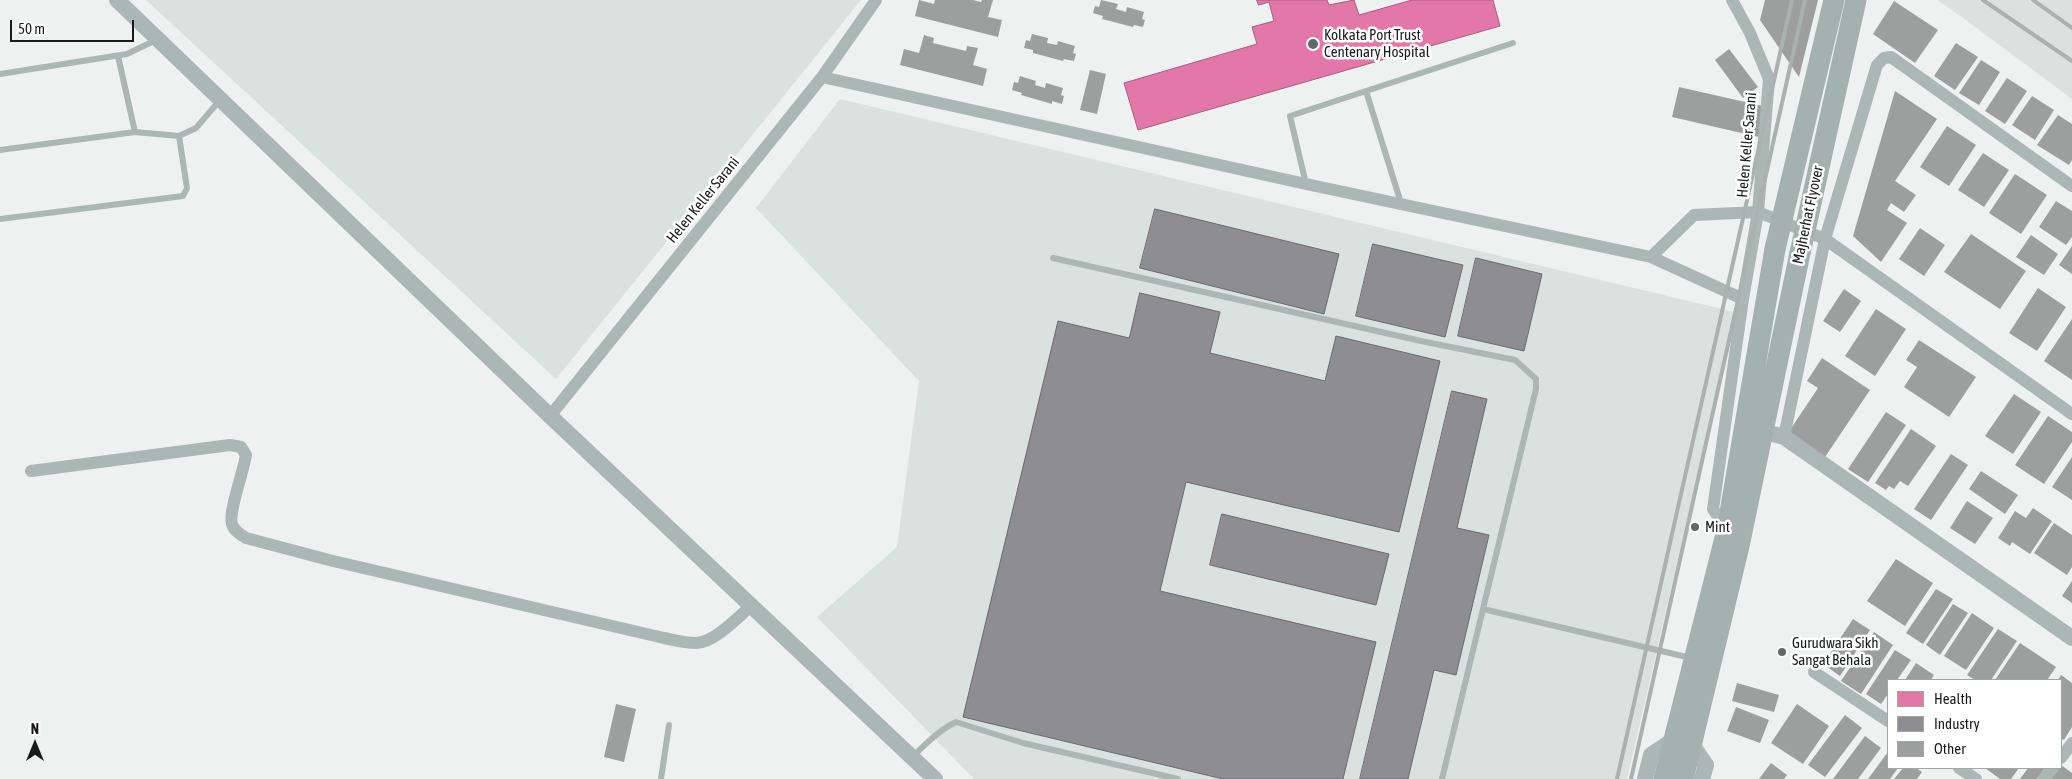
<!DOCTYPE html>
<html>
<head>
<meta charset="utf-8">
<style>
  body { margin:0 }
  #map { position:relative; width:2072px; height:779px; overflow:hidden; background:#edf1ef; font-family:"Asap Condensed",sans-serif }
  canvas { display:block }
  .legend { position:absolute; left:1887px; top:679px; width:175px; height:90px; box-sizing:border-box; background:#fff; border:1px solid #a3a4a4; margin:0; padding:6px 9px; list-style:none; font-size:15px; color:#1a1c1b }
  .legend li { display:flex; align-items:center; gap:10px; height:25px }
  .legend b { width:25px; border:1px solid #a3a4a4 }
  .north { position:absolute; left:10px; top:719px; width:50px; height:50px; -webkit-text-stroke:4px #fff; paint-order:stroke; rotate:0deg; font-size:14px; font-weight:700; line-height:20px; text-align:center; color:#1a1c1b }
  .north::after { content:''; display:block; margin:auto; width:18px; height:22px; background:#1a1c1b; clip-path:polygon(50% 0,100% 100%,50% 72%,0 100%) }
  .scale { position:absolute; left:10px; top:20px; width:124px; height:22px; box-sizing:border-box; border:2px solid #1a1c1b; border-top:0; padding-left:6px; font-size:15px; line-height:18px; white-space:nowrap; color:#1a1c1b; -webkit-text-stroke:4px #fff; paint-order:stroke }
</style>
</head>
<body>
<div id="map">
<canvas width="2072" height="779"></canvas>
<ul class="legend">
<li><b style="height:14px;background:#e377a8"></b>Health</li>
<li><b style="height:14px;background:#8d8d92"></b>Industry</li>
<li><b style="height:14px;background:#9c9f9e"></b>Other</li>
</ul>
<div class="north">N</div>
<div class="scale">50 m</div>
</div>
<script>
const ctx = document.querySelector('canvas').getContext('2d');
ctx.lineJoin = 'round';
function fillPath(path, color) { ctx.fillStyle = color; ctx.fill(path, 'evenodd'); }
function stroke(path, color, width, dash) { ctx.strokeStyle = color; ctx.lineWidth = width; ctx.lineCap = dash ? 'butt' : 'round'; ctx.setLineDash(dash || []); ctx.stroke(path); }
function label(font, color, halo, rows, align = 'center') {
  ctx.font = font + ' "Asap Condensed",sans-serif'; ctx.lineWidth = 5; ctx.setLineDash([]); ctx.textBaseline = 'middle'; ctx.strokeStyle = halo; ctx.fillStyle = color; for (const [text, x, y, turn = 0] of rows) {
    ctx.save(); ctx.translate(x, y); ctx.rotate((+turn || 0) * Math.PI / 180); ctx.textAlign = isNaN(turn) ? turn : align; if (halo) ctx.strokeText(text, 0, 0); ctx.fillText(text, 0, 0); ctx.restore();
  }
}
fillPath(new Path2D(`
  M146 0H861L556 379Z
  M1937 0H2072V99L1966 20Z
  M840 99 1735 312 1627 779H974L817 617 897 547 919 381 756 208Z`), '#d9e2df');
const health = new Path2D(`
  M1257 0H1327L1329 5 1354 0 1359 15 1412 0H1493L1500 26 1138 130 1124 83 1257 44 1252 27 1274 21 1269 2 1259 5Z`);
fillPath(health, '#e377a8');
stroke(health, '#a75c7e', 1);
const industry = new Path2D(`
  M1155 209 1339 254 1324 314 1140 268Z
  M1373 244 1463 265 1445 337 1356 316Z
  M1476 258 1542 274 1524 351 1458 336Z
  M1140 293 1220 312 1210 353 1325 381 1336 336 1440 361 1399 532 1186 482 1160 591 1376 642 1343 779H1223L963 717 1058 321 1129 338Z
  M1452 391 1487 399 1457 528 1489 535 1456 675 1434 670 1408 779H1360Z
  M1222 514 1389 554 1376 605 1210 565Z`);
fillPath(industry, '#8d8d92');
stroke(industry, '#6a6b6e', 1);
fillPath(new Path2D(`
  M919 0 934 4 935 0H973L981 2 982 0H993L988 17 1002 20 998 37 915 16Z
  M1101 0 1118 4 1116 9 1126 12 1127 7 1144 12 1142 19 1145 20 1143 27 1134 25 1133 27 1102 19 1103 16 1093 13 1095 6 1099 7Z
  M1765 0H1818L1799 77 1760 20Z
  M1894 1 1938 30 1915 63 1873 34Z
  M1032 34 1048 38 1047 43 1057 45 1058 41 1075 46 1073 53 1076 54 1074 61 1064 59 1063 61 1033 53V50L1024 48 1026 40 1030 41Z
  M924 35 934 38 933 43 966 51 967 46 978 48 973 65 987 69 983 86 900 65 904 49 919 53Z
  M1956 43 1978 57 1955 90 1934 76Z
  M1729 49 1758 87 1743 98 1715 60Z
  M1981 60 2000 72 1979 105 1959 93Z
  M1090 70 1106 74 1097 114 1080 110Z
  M1020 76 1036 81 1035 85 1045 88 1046 83 1063 88 1061 95 1064 96 1062 104 1052 101V104L1021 95 1022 93 1012 90 1014 82 1018 83Z
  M2007 78 2027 91 2005 124 1985 111Z
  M1679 87 1767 107 1759 137 1672 117Z
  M1895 91 1937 119 1895 181 1916 195 1904 212 1891 203 1887 210 1907 223 1881 262 1853 236Z
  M2032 96 2054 110 2035 140 2012 125Z
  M2058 115 2072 124V160L2069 165 2037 145Z
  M1947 126 1976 145 1949 186 1920 167Z
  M1983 153 2009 170 1984 207 1958 190Z
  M2015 174 2047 195 2021 234 1989 213Z
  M2056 201 2072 211V237L2066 245 2039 227Z
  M1920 228 1945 245 1924 276 1899 259Z
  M1971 234 2026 271 2000 309 1944 272Z
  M2031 235 2058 254 2044 275 2016 257Z
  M2072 246V274L2059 265Z
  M2038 288 2066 307 2037 351 2009 333Z
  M1844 289 1861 301 1840 332 1823 321Z
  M1876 309 1906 329 1875 376 1845 356Z
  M2072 319V380L2044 361Z
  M1919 340 1976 377 1949 417 1904 387 1917 367 1906 360Z
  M1822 358 1870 390 1825 457 1788 433 1818 388 1807 381Z
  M2014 394 2041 412 2013 454 1985 436Z
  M1886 412 1906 425 1868 482 1848 469Z
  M2048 416 2072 432V442L2044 484 2015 465Z
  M1911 429 1936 446 1908 486 1900 481 1894 489 1889 486 1886 490 1875 483Z
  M1951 454 1968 465 1931 520 1914 509Z
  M2072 457V500L2052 487Z
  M1981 471 2018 495 2005 514 1969 489Z
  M1967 501 1993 518 1975 544 1950 528Z
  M2033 508 2052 521 2030 554 2012 542 2010 546 1998 538 2015 511 2026 518Z
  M2054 523 2072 535V567L2067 575 2034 553Z
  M1896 559 1933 583 1905 626 1867 601Z
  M2072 581V603L2062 596Z
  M1936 589 1953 599 1923 644 1906 633Z
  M1953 604 1968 613 1940 655 1926 645Z
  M1972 613 1994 628 1966 670 1944 656Z
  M1853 619 1870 630 1840 676 1823 664Z
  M1998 629 2017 641 1991 680H1975L1967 675Z
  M1874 632 1893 645 1861 694 1841 681Z
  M2020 643 2056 667 2047 680H1995Z
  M1895 650 1911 660 1897 680H1888V694L1881 704 1866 694Z
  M1916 663 1934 675 1931 680H1905Z
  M2061 675 2072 683V727L2064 740 2061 738V680H2058Z
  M1737 683 1779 695 1774 712 1732 701Z
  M616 704 636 709 624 762 604 757Z
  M1797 704 1829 726 1803 764 1771 743Z
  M1736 707 1769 720 1760 743 1727 731Z
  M1845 715 1862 728 1825 777 1808 765Z
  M1865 736 1881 748 1858 779H1833Z
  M1888 752V768H1898L1890 779H1868Z
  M1771 763 1787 775 1784 779H1759Z
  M2061 765 2072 773V779H2049L2058 768H2061Z
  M1903 768H1916L1922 772 1917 779H1894Z
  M1985 768H2019L2011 779H2000Z
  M2028 768H2045L2037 779H2020Z`), '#9c9f9e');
stroke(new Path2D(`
  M118 56 135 132 179 136
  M0 74 127 54 156 40
  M1366 91 1513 43
  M0 150 135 132
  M1306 184 1290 116 1366 91 1401 203
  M0 219 183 196 187 188 179 136 196 128 220 100
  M1053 258 1421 341 1515 360 1536 379V389L1442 779
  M1483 609 1691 658
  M912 757C926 744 939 730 956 722L1023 743 1178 779
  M661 779 669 725`), '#aab7b4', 6);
stroke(new Path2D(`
  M822 77 1306 184 1651 257 1743 299
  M1651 257 1694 215 1758 212 1825 239 2072 414
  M550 416 822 77 876 0
  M1784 437 1825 239 1877 65 1884 58 1891 57 2072 186
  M31 471 230 445 241 447 246 455C244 470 228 513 232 524 234 531 241 535 246 538L329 560 664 638C674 640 685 643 696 643 714 643 738 617 751 606
  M1727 530 1713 509 1743 299 1758 212 1769 79 1750 33 1732 0
  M1814 672 1888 721
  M2061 758 2072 743
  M1959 768 1976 779
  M2044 779 2053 768`), '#aab7b4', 12);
stroke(new Path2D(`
  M117 0 550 416 935 779
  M1751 428 1784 437 2072 638
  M1691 743 1706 765 1702 779
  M1645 779 1651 755 1675 739`), '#aab7b4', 16);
stroke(new Path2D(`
  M1664 779 1727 530 1775 249
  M1683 779 1739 546 1800 253`), '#a4b2af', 21);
stroke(new Path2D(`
  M1983 0 2072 61
  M2033 0 2072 28
  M1617 779 1792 0
  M1631 779 1805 0`), '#a9b2af', 4);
stroke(new Path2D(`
  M1775 249 1834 0
  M1800 253 1856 0`), '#a4b2af', 21);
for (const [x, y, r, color] of [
  [1313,44,6,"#646765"],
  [1695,527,5,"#646765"],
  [1782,652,5,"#646765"]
]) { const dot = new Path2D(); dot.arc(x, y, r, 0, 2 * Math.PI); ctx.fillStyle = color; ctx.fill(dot); stroke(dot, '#fff', 2); }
label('15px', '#1a1c1b', '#fff', [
  ["Kolkata Port Trust",1324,35],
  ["Centenary Hospital",1324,52],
  ["Mint",1705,527],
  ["Gurudwara Sikh",1792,643],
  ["Sangat Behala",1792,660]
], 'left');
label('15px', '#1a1c1b', '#fff', [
  ["Helen Keller Sarani",1747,145,-85],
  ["Helen Keller Sarani",703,200,-51],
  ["Majherhat Flyover",1808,215,-78]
]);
</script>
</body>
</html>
